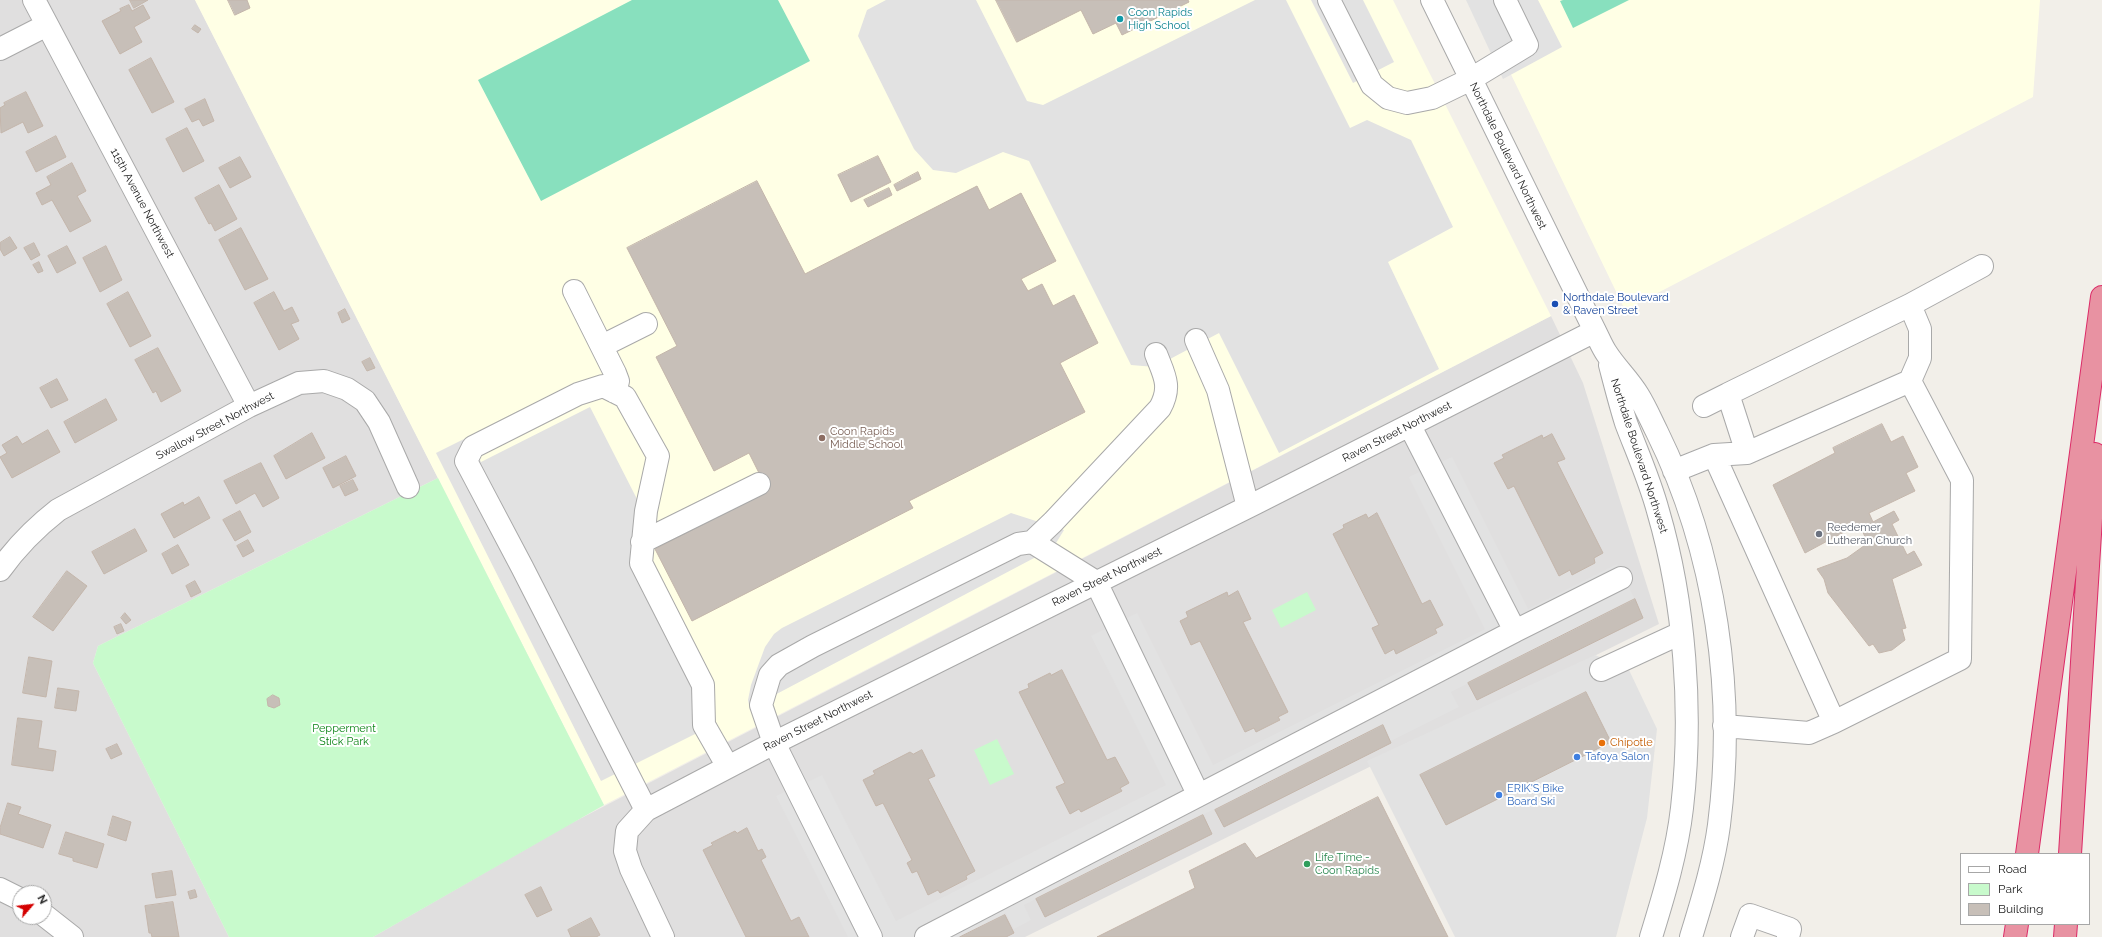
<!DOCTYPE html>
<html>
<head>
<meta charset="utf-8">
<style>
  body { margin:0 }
  #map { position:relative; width:2102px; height:937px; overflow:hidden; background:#f2efe9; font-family:Raleway,sans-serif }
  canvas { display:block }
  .legend { position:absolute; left:1960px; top:853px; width:130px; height:72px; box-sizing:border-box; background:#fff; border:1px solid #a7a7a7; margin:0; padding:5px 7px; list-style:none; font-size:12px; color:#222 }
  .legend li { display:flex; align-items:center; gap:8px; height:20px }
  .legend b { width:20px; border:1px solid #a7a7a7 }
  .north { position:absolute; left:12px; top:885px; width:40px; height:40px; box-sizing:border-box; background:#fff; border:1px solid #a7a7a7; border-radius:50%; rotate:62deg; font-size:11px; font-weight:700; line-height:16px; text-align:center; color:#222 }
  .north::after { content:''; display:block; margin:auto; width:14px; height:18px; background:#d40000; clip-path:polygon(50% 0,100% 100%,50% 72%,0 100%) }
</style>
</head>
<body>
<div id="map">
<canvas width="2102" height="937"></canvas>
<ul class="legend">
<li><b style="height:5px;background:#fff"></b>Road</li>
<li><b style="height:11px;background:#c8facc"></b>Park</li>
<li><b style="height:11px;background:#c7bfb8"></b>Building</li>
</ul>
<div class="north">N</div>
</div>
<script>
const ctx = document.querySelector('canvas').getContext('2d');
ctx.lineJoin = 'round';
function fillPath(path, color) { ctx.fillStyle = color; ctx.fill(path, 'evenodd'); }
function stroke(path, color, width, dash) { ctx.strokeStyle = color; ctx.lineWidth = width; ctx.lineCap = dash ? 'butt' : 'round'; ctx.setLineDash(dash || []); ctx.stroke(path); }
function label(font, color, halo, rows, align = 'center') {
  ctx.font = font + ' Raleway,sans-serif'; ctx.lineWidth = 4; ctx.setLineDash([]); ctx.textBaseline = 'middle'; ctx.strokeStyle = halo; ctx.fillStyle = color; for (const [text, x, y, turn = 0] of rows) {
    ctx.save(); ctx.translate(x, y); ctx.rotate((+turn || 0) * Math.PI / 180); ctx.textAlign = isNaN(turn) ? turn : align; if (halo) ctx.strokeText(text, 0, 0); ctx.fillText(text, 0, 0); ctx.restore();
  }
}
fillPath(new Path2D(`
  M0 0H195L438 478 98 646 93 663 229 937H0ZM20 893H44V917H20Z
  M1551 316 1583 383 1659 624 1025 937H373L566 826Z`), '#e0dfdf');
fillPath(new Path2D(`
  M195 0H1393L1551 316 604 805Z
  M1475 0H2040L2033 97 1625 310Z`), '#ffffe5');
fillPath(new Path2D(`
  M438 478 604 805 373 937H229L93 663 98 646Z
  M1307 592 1316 610 1281 628 1272 610Z
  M997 739 1014 774 990 785 974 750Z`), '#c8facc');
fillPath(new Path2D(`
  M632 0H778L810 61 541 201 478 80Z
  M1563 0H1629L1573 28 1560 1Z`), '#88e0be');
fillPath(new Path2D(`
  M886 0H976L1027 101 1043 105 1255 0H1286L1350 128 1367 120 1411 140 1453 227 1388 262 1439 369 1279 453 1219 333 1155 367 1131 365 1029 161 1003 152 956 173 933 170 914 149 858 36 867 10Z
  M1311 0H1363L1394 62 1353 83Z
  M1466 0H1538L1562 47 1503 79Z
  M590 407 638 501 631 550 632 560 713 725 601 781 436 453 468 437 481 462Z
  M1452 457 1528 609 1617 564 1635 600 1451 692 1459 707 1391 741 1383 724 1024 905 1031 920 1014 929 1006 913 957 937H848L776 796 792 788 784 771 798 764 808 782 822 775 896 921 1166 785 1091 636 1105 629 1096 612 1116 602 1125 619 1137 613 1213 765 1485 629 1409 477Z
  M1011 513 1064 530 1053 548 769 698 771 707 750 710 748 700 751 685 765 647 774 634 782 628Z
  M1595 655 1629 670 1657 729 1647 818 1616 937H1455L1367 761Z`), '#e2e2e2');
const building = new Path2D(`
  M130 0H148L134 8Z
  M228 0H247L250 8 235 15Z
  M996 0H1188L1189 2 1122 35 1116 23 1093 34 1081 10 1017 42Z
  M129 5 132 11 143 5 150 18 134 27 142 42 120 54 102 21 121 11 120 9Z
  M195 25 201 29 198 33 192 29Z
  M151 58 174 102 152 113 129 70Z
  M26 92 43 126 28 133 23 122 1 133 0 108 5 105 4 103Z
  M205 99 214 121 203 126 199 119 192 122 185 109Z
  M187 128 204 161 183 172 166 139Z
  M56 136 66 157 36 172 26 152Z
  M878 156 891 182 851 202 838 175Z
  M240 157 251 177 230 188 219 168Z
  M72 163 86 191 77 196 91 221 70 232 52 200 42 205 36 193 51 185 47 177Z
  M918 172 921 179 897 191 894 185Z
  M757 181 805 274 977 186 989 210 1021 193 1056 261 1021 279 1028 291 1042 284 1053 306 1074 295 1098 343 1060 363 1085 412 909 501 913 508 692 621 655 549 768 491 749 453 714 471 656 357 677 346 627 248Z
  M219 185 237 219 215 231 211 223 209 224 195 198Z
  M889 188 892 195 868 207 864 200Z
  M241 228 268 279 245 290 219 240Z
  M10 237 17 248 4 256 0 249V243Z
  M34 243 40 255 31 260 24 248Z
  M67 246 76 263 57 273 48 256Z
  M106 246 122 280 100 292 83 258Z
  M39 262 43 271 38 273 33 265Z
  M128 292 151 336 130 347 107 304Z
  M274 292 284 311 292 307 299 321 291 324 299 339 279 350 254 303Z
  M345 309 350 319 342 323 338 313Z
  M158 348 181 391 161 402 156 391 153 393 135 360Z
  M370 358 375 368 367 371 362 362Z
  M57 379 68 400 51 408 40 388Z
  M106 399 117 420 75 443 64 422Z
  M1882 424 1891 442 1903 436 1918 467 1906 473 1915 491 1869 513 1873 522 1894 511 1899 520 1892 524 1907 555 1914 551 1922 565 1892 579 1906 628 1902 629 1905 640 1892 650 1879 653 1873 644 1869 646 1828 593 1824 579 1817 569 1847 558 1868 543 1859 524 1805 553 1773 485 1835 453 1833 448Z
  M48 430 60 452 12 478 0 457 7 453 2 445 17 436 22 444Z
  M312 433 325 458 286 479 274 456Z
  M1552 434 1565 459 1557 462 1603 553 1594 558 1595 563 1572 575 1570 570 1559 576 1514 486 1508 489 1494 463 1504 458 1502 455 1542 435 1543 438Z
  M346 456 356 476 333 488 323 468Z
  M261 463 279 498 263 507 255 493 236 504 224 481Z
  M353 480 358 490 345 496 340 486Z
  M199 497 210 518 174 538 161 514 183 502 184 505Z
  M240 511 251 532 235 541 223 520Z
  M1377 513 1422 604 1430 600 1443 625 1435 629 1437 633 1396 654 1394 649 1385 654 1372 628 1379 625 1333 534 1344 528 1343 525 1366 514 1368 518Z
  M135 529 147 551 104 574 92 552Z
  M248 540 254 551 243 557 237 546Z
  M178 545 189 565 172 574 162 554Z
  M67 571 87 586 53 631 33 617Z
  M195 581 201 592 191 597 186 586Z
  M1238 591 1251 619 1243 622 1288 712 1278 717 1280 720 1256 732 1254 728 1245 732 1200 641 1191 645 1180 621 1188 617 1186 612 1227 592 1228 596Z
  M1635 599 1643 618 1477 700 1468 683Z
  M125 613 131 620 126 624 121 618Z
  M121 624 124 631 117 634 114 627Z
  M29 657 52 661 46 697 23 693Z
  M1062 670 1107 760 1115 757 1129 783 1120 788 1122 791 1081 812 1079 809 1070 814 1056 787 1065 783 1019 692 1029 688 1028 684 1050 673 1051 675Z
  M58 688 79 691 76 711 55 708Z
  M1586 692 1611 742 1446 825 1420 775Z
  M273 695 279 698 280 705 274 708 268 706 267 699Z
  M18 718 42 721 38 748 56 751 53 771 12 765Z
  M1383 725 1391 743 1224 827 1215 810Z
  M117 744 122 754 111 759 106 749Z
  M922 750 935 776 928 779 975 871 966 876 967 879 940 893 938 890 928 895 917 871 912 873 907 863 912 860 883 803 876 806 863 780 875 774 873 771 910 752 913 754Z
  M1378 797 1448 937H1097L1195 888 1189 871 1245 843 1256 858Z
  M8 803 21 807 18 814 51 825 43 848 0 834V828Z
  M1203 815 1212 834 1045 917 1036 899Z
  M113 816 131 822 126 841 108 835Z
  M747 828 758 851 762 849 766 857 761 860 791 921 799 917 809 937H746L703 850 713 845 711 843 735 831 737 833Z
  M66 832 104 844 97 868 73 861V858L59 854Z
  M172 871 176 895 156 898 152 874Z
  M541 887 552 910 537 917 525 895Z
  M195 890 197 897 190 899 188 892Z
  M173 902 179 937H152L151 933H149L145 906Z
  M1005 915 1014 933 1006 937H960Z
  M591 918 600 935 596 937H571L568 930Z`);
fillPath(building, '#c7bfb8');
stroke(building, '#c4b6ab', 1);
const minor = new Path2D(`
  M34 0 249 406
  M1329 0 1372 85 1388 98 1407 103 1432 98 1471 79 1527 45 1505 0
  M1432 0 1595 331C1599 339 1602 347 1607 354 1616 368 1629 380 1638 395 1645 406 1651 420 1657 432 1716 552 1736 692 1719 825 1714 863 1702 901 1691 937
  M0 49 47 25
  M574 291 615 373 618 381 615 392
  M1910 305 1982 266
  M1196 340 1218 390 1248 507
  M602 346 646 324
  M1610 365C1615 384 1620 404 1626 423 1637 452 1650 481 1658 511 1685 603 1693 712 1682 808 1677 852 1664 895 1651 937
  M1704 406 1728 394
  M1747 453 1728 394 1910 305 1920 329V358L1910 381
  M1714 455 1747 453 1910 381 1962 480 1960 659 1834 722
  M1674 471 1714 455 1834 722 1809 733 1724 726
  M642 542 759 484
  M1032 542 1053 522 1160 408C1172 386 1164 375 1156 354
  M0 570C17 546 35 528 58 510L249 406 299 383 324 381 347 389 365 401 379 422 408 487
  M1515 631 1621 578
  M1601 670 1681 633
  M646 810 522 567 466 461 473 447 578 394 603 386 625 397 658 456 646 511 641 563 703 685 704 725 728 767
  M0 889 20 899
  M44 915 72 937
  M663 937 631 869 625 851 627 831 646 810 774 743 1254 504 1595 331
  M871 937 774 743 761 705 770 675 779 665 813 646 1018 544 1032 542 1096 582 1198 794
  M926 937 1515 631 1410 426
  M1742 937 1750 915 1790 929 1788 937`);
const highway = new Path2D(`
  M2027 854 2102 297
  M2070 854 2095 454
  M2015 937 2017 924
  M2065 937 2066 924`);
stroke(minor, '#a9a9a9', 24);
stroke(highway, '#dc2a67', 24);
stroke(minor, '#fff', 22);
stroke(highway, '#e892a2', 22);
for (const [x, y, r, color] of [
  [1120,19,4,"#0f9aa8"],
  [1555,304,4,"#1a4fb4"],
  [822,438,4,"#8d6e63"],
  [1819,534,4,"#6b7280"],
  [1602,743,4,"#e8710a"],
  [1577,757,4,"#3f7fe0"],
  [1499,795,4,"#3f7fe0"],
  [1307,864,4,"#2e9e5b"]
]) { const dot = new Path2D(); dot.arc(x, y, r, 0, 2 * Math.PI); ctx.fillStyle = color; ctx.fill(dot); stroke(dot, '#fff', 1.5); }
label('11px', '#0d838f', '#fff', [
  ["Coon Rapids",1128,13],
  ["High School",1128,26]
], 'left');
label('11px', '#222', '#fff', [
  ["Northdale Boulevard Northwest",1508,156,64],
  ["115th Avenue Northwest",142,203,62],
  ["Swallow Street Northwest",215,426,-28],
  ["Raven Street Northwest",1397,432,-27],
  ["Northdale Boulevard Northwest",1639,456,72],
  ["Raven Street Northwest",1107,577,-26],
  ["Raven Street Northwest",818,721,-27]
]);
label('11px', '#164399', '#fff', [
  ["Northdale Boulevard",1563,298],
  ["& Raven Street",1563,311]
], 'left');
label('11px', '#785e54', '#fff', [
  ["Coon Rapids",830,432],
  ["Middle School",830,445]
], 'left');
label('11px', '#5b616d', '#fff', [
  ["Reedemer",1827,528],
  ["Lutheran Church",1827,541]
], 'left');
label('11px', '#0c8416', '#fff', [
  ["Pepperment",344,729],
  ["Stick Park",344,742]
]);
label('11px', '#c56008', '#fff', [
  ["Chipotle",1610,743]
], 'left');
label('11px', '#366cbe', '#fff', [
  ["Tafoya Salon",1585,757],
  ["ERIK'S Bike",1507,789],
  ["Board Ski",1507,802]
], 'left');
label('11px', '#27864d', '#fff', [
  ["Life Time -",1315,858],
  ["Coon Rapids",1315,871]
], 'left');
</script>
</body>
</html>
